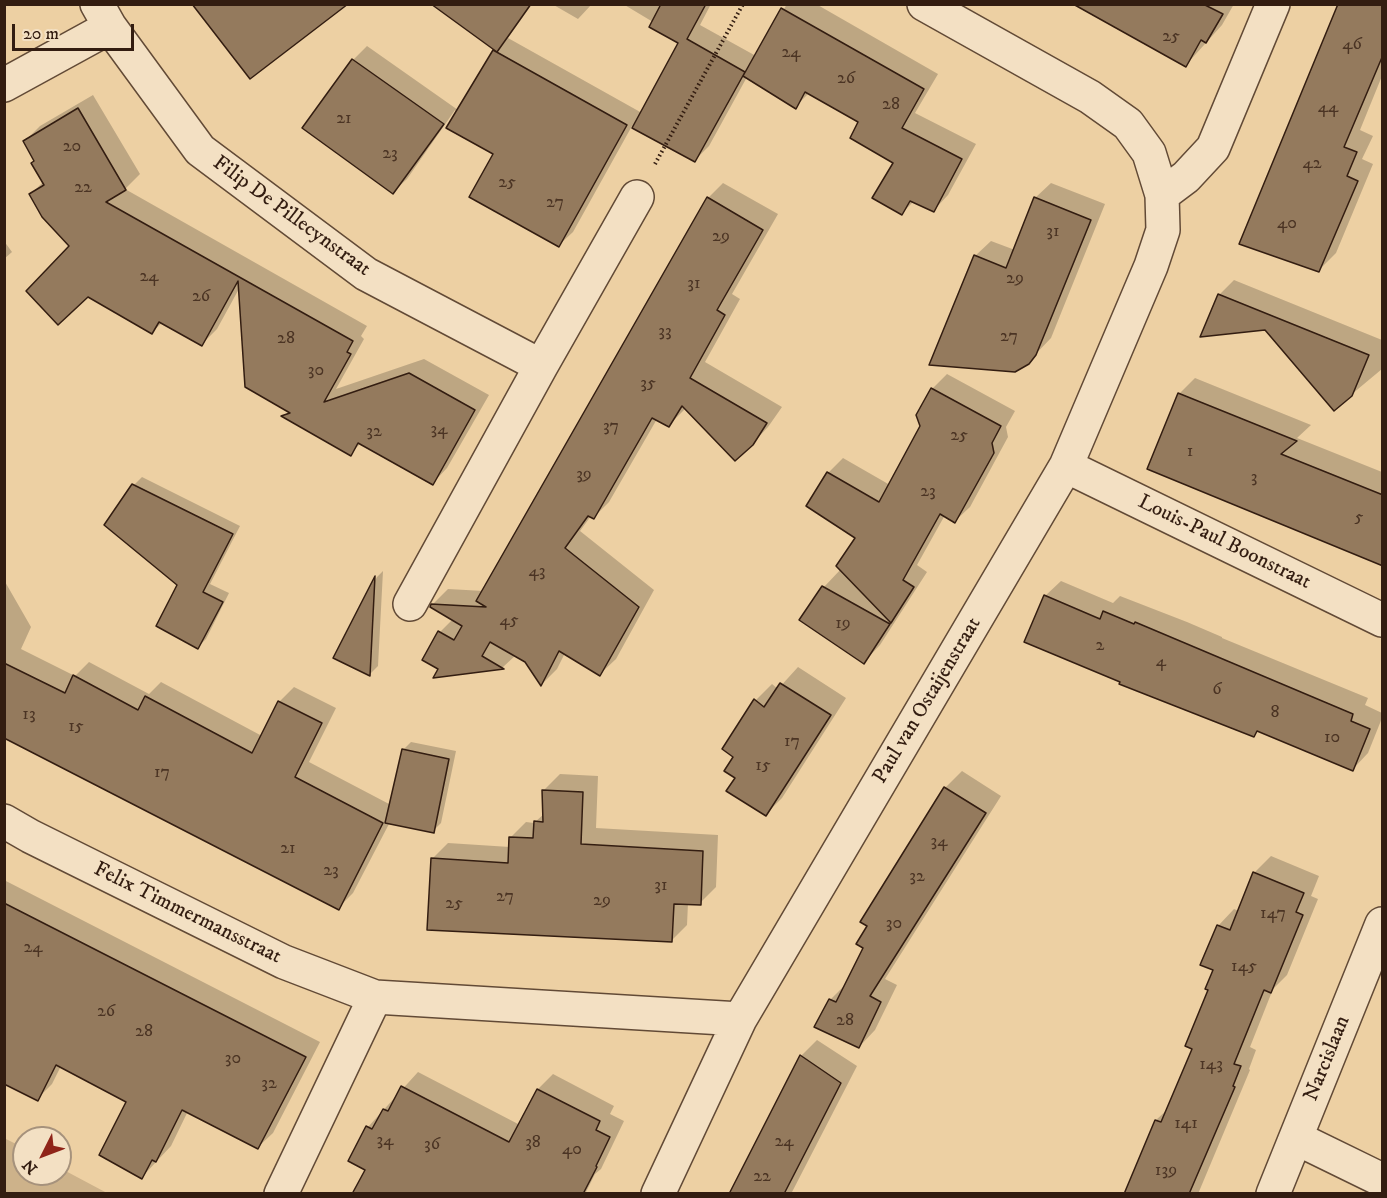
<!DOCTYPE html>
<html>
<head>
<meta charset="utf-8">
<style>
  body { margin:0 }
  #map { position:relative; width:1387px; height:1198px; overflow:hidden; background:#edd0a3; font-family:"IM FELL DW Pica",serif }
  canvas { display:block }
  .frame { position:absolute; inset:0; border:6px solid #331d11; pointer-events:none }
  .north { position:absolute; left:12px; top:1126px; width:60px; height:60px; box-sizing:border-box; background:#f3e0c3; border:2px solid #a6927c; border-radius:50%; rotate:228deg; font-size:16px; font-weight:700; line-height:24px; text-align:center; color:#331d11 }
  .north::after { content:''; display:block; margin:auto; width:21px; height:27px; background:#8f2418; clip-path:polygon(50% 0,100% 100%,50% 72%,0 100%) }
  .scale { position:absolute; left:12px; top:24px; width:122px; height:27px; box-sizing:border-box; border:3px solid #331d11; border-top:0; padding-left:8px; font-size:18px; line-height:21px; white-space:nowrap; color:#331d11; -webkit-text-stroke:4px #f3e0c3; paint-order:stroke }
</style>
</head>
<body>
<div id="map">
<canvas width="1387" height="1198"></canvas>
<div class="frame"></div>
<div class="north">N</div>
<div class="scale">20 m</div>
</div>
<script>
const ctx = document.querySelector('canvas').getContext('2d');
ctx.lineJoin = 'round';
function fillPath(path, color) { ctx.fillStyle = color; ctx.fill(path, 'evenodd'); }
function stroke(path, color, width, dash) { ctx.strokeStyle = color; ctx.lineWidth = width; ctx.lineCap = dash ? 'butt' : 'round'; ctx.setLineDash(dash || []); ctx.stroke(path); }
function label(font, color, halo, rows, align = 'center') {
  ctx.font = font + ' "IM FELL DW Pica",serif'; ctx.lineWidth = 4.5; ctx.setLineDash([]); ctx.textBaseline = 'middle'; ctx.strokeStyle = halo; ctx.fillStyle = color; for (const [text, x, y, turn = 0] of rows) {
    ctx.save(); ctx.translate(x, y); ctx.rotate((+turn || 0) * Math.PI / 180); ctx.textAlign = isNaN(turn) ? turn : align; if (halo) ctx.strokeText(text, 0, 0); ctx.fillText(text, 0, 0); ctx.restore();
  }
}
fillPath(new Path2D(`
  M4 1138 24 1148V1174H60V1168L107 1193H5Z`), '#cdb28a');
fillPath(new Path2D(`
  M472 4H532L508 38 642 113 680 43 653 22 623 4H711L700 25 756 56 787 4H816L938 74 915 113 976 144 948 195 934 210 914 201 902 213 895 162 860 121 810 92 795 107 747 77 709 146 695 160 632 126 573 232 559 245 495 154 455 110 407 179 393 192 353 60 367 46 458 110 496 49Z
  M552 4H592L578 19Z
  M1113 4H1234L1222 25 1186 65Z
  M1382 4V76L1360 130 1373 136 1362 159 1373 164 1336 253 1319 270 1241 243Z
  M93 95 140 174 125 189 367 326 361 336 364 339 336 389 424 359 489 395 447 468 433 483 361 443 350 454 283 416 289 411 240 287 217 329 202 344 163 322 152 332 88 295 58 323 27 290 71 246 31 194 43 182 36 160 25 141 40 126Z
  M723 183 778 214 732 294 740 299 705 362 782 407 768 427 752 444 686 408 669 425 657 419 609 502 594 517 591 516 580 531 654 590 616 659 600 674 565 653 557 669 542 684 526 661 516 655 503 667 436 676 440 668 424 659 440 632 453 619 432 605 448 589 484 591 708 198Z
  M1051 183 1105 204 1051 338 1028 362 975 256 991 241 1015 250 1035 198Z
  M4 241 12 252 4 259Z
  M1234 280 1382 340V369L1334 409 1266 328 1219 295Z
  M947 374 1015 411 1006 427 1008 437 970 507 955 521 945 515 917 565 927 572 880 645 864 662 801 620 824 587 841 569 857 537 828 473 843 458 890 485 921 426 932 389Z
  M1195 378 1311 425 1297 438 1382 472V564L1179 394Z
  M142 477 240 526 210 584 229 593 206 639 198 647 179 585 134 485Z
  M383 571 378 666 370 674 335 657 377 577Z
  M4 580 31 627 21 649 75 676 89 662 149 694 161 682 262 736 279 702 294 687 336 708 309 762 391 805 403 750 411 742 456 751 441 823 433 831 390 822 353 893 338 908 4 730Z
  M1061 581 1113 603 1120 596 1187 622 1222 637V638L1368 698 1365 705 1382 713V718L1368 753 1353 769 1259 730 1254 735 1122 681 1045 596Z
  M798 667 846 698 782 798 766 814 737 777 735 756 724 748 756 700 772 684 778 689Z
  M962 771 1001 796 885 979 897 985 875 1030 859 1047 816 1026 830 1000 848 982 865 948 869 925 862 921 945 788Z
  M560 774 598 776 596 828 718 835 716 887 700 903H688L687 925 672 940 432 859 448 843 510 847V838L526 822 534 823 545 813 544 790Z
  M1271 856 1319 876 1311 896 1318 899 1287 975 1273 989 1250 1047 1256 1050 1249 1069 1250 1070 1198 1194H1123L1127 1190 1156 1120 1169 1108 1194 1048 1215 969 1218 926 1234 909 1239 911 1254 873Z
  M4 880 320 1042 273 1133 258 1147 188 1111 171 1146 142 1177 128 1101 61 1066 52 1084 37 1099 4 1017Z
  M817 1040 857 1066 791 1194H731L801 1056Z
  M418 1072 520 1125 538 1089 553 1074 614 1106 610 1114 624 1121 601 1169 595 1174 585 1194H353L366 1169 368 1127Z`), '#0003');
const building = new Path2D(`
  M192 4H348L250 79Z
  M431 4H531L497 52Z
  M661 4H706L687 39 745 72 695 162 632 128 678 43 649 27Z
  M1073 4H1203L1223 14 1206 43 1201 40 1186 67Z
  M1338 4H1383V55L1344 147 1357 152 1347 176 1358 181 1319 272 1239 244Z
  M781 8 924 89 902 128 962 159 934 212 910 201 902 215 872 198 893 163 850 138 858 122 805 92 796 109 743 76Z
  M493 50 627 125 559 247 469 197 493 154 446 128Z
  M352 59 444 124 393 194 302 128Z
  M78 108 126 190 106 202 353 341 347 352 351 354 324 402 409 373 475 410 433 485 358 443 351 456 281 416 290 413 245 387 238 281 202 346 159 322 152 334 88 297 58 325 26 291 69 246 42 217 29 194 44 185 31 163 34 161 23 141Z
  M707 197 763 230 717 310 725 315 690 378 767 423 753 445 735 461 682 406 669 427 652 418 594 519 588 516 565 548 639 607 600 676 559 651 541 686 525 662 490 642 482 656 504 669 433 678 438 669 422 660 438 631 454 640 462 626 430 607 431 604 486 607 476 601Z
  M1034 197 1091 220 1036 355 1029 364 1015 372 929 365 974 255 1006 268Z
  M1218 294 1369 355 1352 396 1334 411 1265 330 1200 337Z
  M931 388 1001 426 992 443 994 453 955 523 940 514 903 580 914 587 891 623 836 566 855 538 806 506 827 472 879 502 920 426 916 415Z
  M1178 393 1297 441 1281 454 1383 495V566L1147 469Z
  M132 484 233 534 203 592 223 602 198 649 156 626 177 585 104 525Z
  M375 576 370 676 333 658Z
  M822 586 890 624 864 664 799 620Z
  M1044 595 1100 619 1103 611 1134 624 1135 622 1353 714 1351 721 1370 729 1353 771 1257 731 1254 737 1119 684 1120 682 1024 642Z
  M4 663 65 693 73 675 138 710 145 696 252 753 278 701 322 723 295 777 383 823 339 910 4 738Z
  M780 683 831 715 766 816 726 791 735 778 724 771 733 757 722 749 754 699 764 707Z
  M402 749 449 759 434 833 385 823Z
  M944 787 986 813 870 996 881 1002 859 1048 814 1027 829 999 836 1002 863 948 856 944 867 926 860 922Z
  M542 790 583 792 581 844 703 851 701 905 674 904 672 942 427 930 431 858 508 863 509 837 533 838 534 821 543 822Z
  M1253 872 1304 893 1296 912 1303 915 1271 993 1264 990 1234 1064 1241 1066 1233 1086 1235 1087 1189 1194H1124L1155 1120 1161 1122 1192 1049 1185 1046 1208 990 1205 989 1213 970 1200 965 1217 925 1230 930Z
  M4 903 306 1057 258 1149 182 1110 156 1162 152 1160 142 1179 99 1155 126 1102 56 1065 38 1101 4 1084Z
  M800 1055 841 1083 784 1194H729Z
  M401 1086 509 1142 537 1089 600 1121 596 1130 610 1137 596 1166 597 1167 583 1194H352L365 1170 348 1161 366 1126 372 1129 383 1109 388 1111Z`);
fillPath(building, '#947a5d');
stroke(building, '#331d11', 1.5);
const minor = new Path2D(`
  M97 4 110 27 200 150 366 274 541 366
  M4 85 110 27
  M1162 195 1186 177 1213 148 1273 4
  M1066 466 1382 620
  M410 604 541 366 637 197
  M4 821 30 836 284 962 375 997 740 1019
  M1296 1138 1382 1180
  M281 1194 375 997
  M658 1194 740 1019 1066 466 1151 266 1163 230 1162 195 1149 153 1128 124 1090 97 924 4
  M1273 1194 1382 924`);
stroke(minor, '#624a36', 36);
stroke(new Path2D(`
  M655 164 743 4`), '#331d11', 4, [1.5, 3]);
stroke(minor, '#f3e0c3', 33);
label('18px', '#4b3424', null, [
  ["25",1171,37],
  ["46",1352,45],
  ["24",791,53],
  ["26",846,79],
  ["28",891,105],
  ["44",1328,108],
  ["21",344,119],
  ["20",72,147],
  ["23",390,154],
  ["42",1312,164],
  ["25",507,183],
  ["22",83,188],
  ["27",555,203],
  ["40",1287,224],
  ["31",1053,232],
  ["29",721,237],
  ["24",149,277],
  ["29",1015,279],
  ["31",694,284],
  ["26",201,297],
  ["33",665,332],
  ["27",1009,337],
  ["28",286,339],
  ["30",316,371],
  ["35",648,384],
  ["37",611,427],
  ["34",439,430],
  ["32",374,432],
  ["25",959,436],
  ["1",1190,452],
  ["39",584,475],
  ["3",1254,478],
  ["23",928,492],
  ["5",1359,518],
  ["43",537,572],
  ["45",509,621],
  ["19",843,624],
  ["2",1100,646],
  ["4",1161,662],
  ["6",1217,690],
  ["8",1275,713],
  ["13",29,715],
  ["15",76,727],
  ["10",1332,738],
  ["17",792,742],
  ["15",763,766],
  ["17",162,773],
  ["34",939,842],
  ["21",288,849],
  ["23",331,871],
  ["32",917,877],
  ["31",661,886],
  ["27",505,897],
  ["29",602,901],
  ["25",454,904],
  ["147",1273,914],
  ["30",894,924],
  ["24",33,948],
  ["145",1244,967],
  ["26",106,1012],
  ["28",845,1021],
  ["28",144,1032],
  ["30",233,1059],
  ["143",1211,1065],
  ["32",269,1084],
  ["141",1186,1124],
  ["34",385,1141],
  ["24",784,1142],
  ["38",533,1143],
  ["36",432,1145],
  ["40",572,1150],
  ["139",1166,1171],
  ["22",762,1177]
]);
label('21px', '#331d11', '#f3e0c3', [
  ["Filip De Pillecynstraat",291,217,36],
  ["Louis-Paul Boonstraat",1224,543,26],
  ["Paul van Ostaijenstraat",928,701,-59],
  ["Felix Timmermansstraat",187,914,26],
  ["Narcislaan",1328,1059,-68]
]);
</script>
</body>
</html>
